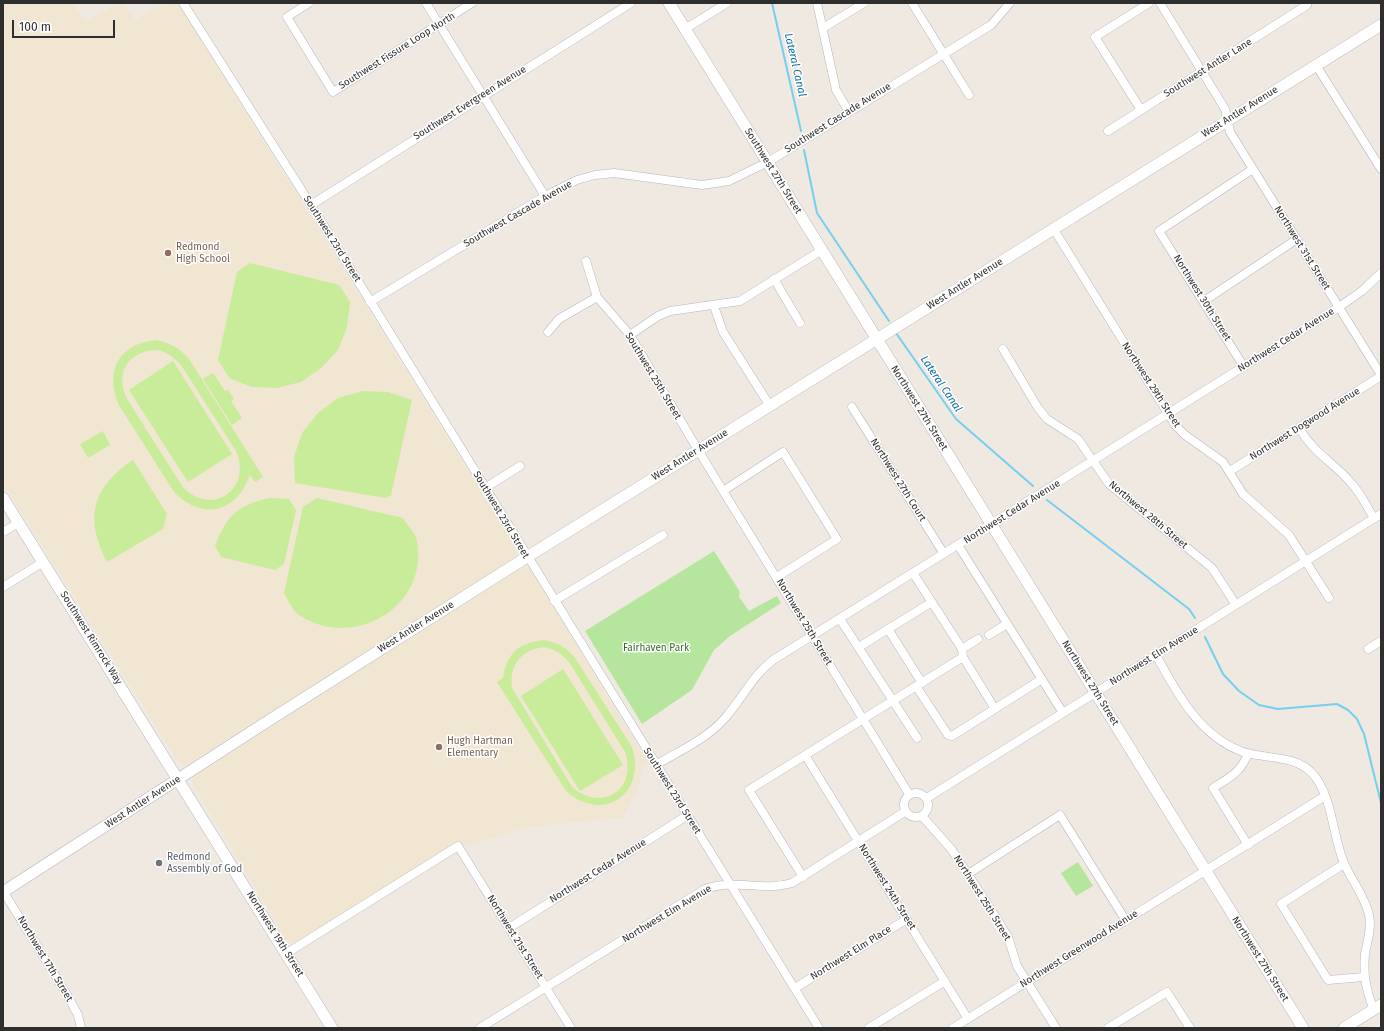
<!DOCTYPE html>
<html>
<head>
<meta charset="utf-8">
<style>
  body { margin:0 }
  #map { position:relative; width:1384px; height:1031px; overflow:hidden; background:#efe9e1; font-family:"Fira Sans",sans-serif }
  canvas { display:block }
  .frame { position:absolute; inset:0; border:4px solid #2e2e2e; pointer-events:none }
  .scale { position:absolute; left:12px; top:20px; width:103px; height:18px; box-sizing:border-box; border:2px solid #2e2e2e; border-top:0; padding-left:5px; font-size:12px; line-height:14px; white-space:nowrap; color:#2e2e2e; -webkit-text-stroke:3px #fff; paint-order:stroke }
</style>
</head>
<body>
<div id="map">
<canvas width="1384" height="1031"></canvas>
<div class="frame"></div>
<div class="scale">100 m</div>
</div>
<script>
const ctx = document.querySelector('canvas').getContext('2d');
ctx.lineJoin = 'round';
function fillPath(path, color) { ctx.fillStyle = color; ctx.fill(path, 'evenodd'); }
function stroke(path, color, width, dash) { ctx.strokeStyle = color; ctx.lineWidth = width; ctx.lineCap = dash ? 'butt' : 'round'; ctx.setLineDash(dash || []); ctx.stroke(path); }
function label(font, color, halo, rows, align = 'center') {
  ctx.font = font + ' "Fira Sans",sans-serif'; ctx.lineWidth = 3; ctx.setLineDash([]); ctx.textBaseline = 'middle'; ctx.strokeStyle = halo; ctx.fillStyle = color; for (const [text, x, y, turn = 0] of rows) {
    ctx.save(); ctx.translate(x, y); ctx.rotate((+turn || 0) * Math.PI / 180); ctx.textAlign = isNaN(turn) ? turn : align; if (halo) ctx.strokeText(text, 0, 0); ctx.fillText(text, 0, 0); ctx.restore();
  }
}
fillPath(new Path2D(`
  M3 3H73L85 22 120 3H124L135 20 165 3H178L518 551 516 557 188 764H181L178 761 3 483Z
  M526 567 530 569 649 764 642 768 638 789 623 817 528 827 466 846 461 842 455 843 295 943 288 942 193 784 192 780 194 776 521 568Z`), '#f0e6d1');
fillPath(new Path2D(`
  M714 551 740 592 739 597 749 611 777 596 781 603 730 636 714 650 692 690 642 724 585 631Z
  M1078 862 1093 886 1076 896 1061 873Z`), '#b6e59e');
fillPath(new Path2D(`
  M250 263 339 285 350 302 347 327 338 350 321 368 301 382 277 388 252 387 229 378 218 360 237 272Z
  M156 340C171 343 179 348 189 359L263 477 255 482 250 475C236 513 203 521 174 492L119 405C104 371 119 344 156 340ZM156 350C167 352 173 356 181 365L236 451C253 490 210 518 182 486L127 399C115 373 127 352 156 350Z
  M173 361 232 454 188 482 129 390Z
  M213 373 225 391 228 390 234 399 231 401 242 418 232 425 203 379Z
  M363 391 388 392 412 400 391 495 386 498 295 483 294 457 302 433 318 413 338 398Z
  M103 431 110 445 88 458 80 444Z
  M133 460 167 514 163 529 107 562C84 518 92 487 133 460Z
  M269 498 289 499 296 510 284 564 275 570 221 557 215 546C227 515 237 506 269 498Z
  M317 498 403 518C407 525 416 534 417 541 429 607 353 651 299 615 293 611 288 600 284 593L303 507Z
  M544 640C558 643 566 647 575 658L632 747C647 794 603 824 566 791L497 682 503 678C507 653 518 643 544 640ZM544 647C555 650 561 653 569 662L625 752C638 789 602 813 572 787L512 688C509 665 521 650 544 647Z
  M563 669 623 765 580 791 521 696Z`), '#c9ec9a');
stroke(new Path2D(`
  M772 3 801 131
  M804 150 817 213 889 321
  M896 333 956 419 1033 486
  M1047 500 1189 609 1195 618
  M1205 637 1223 674 1239 691 1259 705 1278 709 1337 704 1348 710 1357 719 1364 734 1381 803`), '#75cff0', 2);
const street = new Path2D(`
  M183 3 311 205 819 1028
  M309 3 287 17 333 92 472 3
  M426 3 545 196
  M817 3 836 90 849 112
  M912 3 969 95
  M1160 3 1225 109 1230 132 1381 375
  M823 28 864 3
  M685 29 727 3
  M1316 65 1381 169
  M1141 110 1095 37 1149 3
  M1108 131 1307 5 1306 3
  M311 205 631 3
  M1053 228 1175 425 1185 435 1223 462 1243 494 1289 535 1329 598
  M586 261 597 297 630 335 698 450 909 794
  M774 279 800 323
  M1204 301 1297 239
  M370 302 545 196 577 180 595 175 614 173 702 185 729 181 768 162 991 25 1010 3
  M714 306 723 332 770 406
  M548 332 559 319 597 297
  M630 335 658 316 670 311 740 301 822 250
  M1003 349 1038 408 1047 419 1078 439 1109 484 1212 568 1236 605
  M1244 367 1159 231 1253 169
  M852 407 944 554
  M1299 428C1315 455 1334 462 1352 484 1361 494 1367 507 1374 518
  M1230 471 1381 376
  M485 488 520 466
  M723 491 783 452 837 539 777 577
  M3 532 18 523
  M958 545 1063 713
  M913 573 962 649 963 657 995 709
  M3 587 43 562
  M554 601 663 535
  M840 619 917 738
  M888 629 922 683
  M989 635 1007 624
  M859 647 932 602
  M962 649 978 639
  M1368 649 1381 641
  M1156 655C1177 693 1199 736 1243 752 1265 759 1295 755 1312 773 1333 796 1332 835 1344 863 1351 880 1365 896 1369 915 1372 929 1367 941 1365 954 1363 975 1366 990 1374 1010
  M916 686 948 735 952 736 1042 679
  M805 755 968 1019
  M656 765C679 751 707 739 725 718 742 699 752 676 773 660L1339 307 1362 291 1381 273
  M904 805a12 12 0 1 1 24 0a12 12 0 1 1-24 0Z
  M927 798 1381 514
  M922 816 952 850 986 902 1008 937 1017 966 1056 1028
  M1248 845 1213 788C1230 777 1241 773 1248 753
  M1344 864 1281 904 1328 980 1364 977
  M968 874 1060 815 1126 921
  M803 877 749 790 963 657
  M3 891 66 993 78 1015 81 1028
  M509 928 688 815
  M287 953 458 846 571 1028
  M795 988 907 919
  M480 1028 705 889C733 878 763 892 792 883L906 811
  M869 1028 945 981
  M953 1028 1325 796
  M1108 1028 1167 992 1190 1028`);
const secondary = new Path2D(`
  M669 3 1303 1028
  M3 498 332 1028
  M3 892 268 721 527 557 1381 25
  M1344 1028 1381 1005`);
stroke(street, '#b4b7c1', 9);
stroke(secondary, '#b4b7c1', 12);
stroke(street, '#fff', 8);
stroke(secondary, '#fff', 11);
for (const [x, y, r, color] of [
  [168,253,4,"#8d6e63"],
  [439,747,4,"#8d6e63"],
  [159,863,4,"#6b7280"]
]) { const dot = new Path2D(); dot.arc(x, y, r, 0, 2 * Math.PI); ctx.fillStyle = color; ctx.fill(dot); stroke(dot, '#fff', 1.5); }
label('10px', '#2e2e2e', '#fff', [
  ["Southwest Fissure Loop North",397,51,-32],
  ["Southwest Antler Lane",1208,68,-32],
  ["Southwest Evergreen Avenue",470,103,-32],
  ["West Antler Avenue",1240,112,-32],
  ["Southwest Cascade Avenue",838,118,-32],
  ["Southwest 27th Street",773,171,58],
  ["Southwest Cascade Avenue",518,214,-30],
  ["Southwest 23rd Street",332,239,58],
  ["Northwest 31st Street",1302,248,58],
  ["West Antler Avenue",965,284,-32],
  ["Northwest 30th Street",1202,298,58],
  ["Northwest Cedar Avenue",1286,340,-32],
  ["Southwest 25th Street",653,376,59],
  ["Northwest 29th Street",1151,385,57],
  ["Northwest 27th Street",919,408,58],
  ["Northwest Dogwood Avenue",1305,424,-32],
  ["West Antler Avenue",690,455,-32],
  ["Northwest 27th Court",898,480,58],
  ["Northwest Cedar Avenue",1012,512,-32],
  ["Southwest 23rd Street",501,515,59],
  ["Northwest 28th Street",1148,515,40],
  ["Northwest 25th Street",804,622,59],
  ["West Antler Avenue",416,627,-32],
  ["Southwest Rimrock Way",91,638,58],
  ["Northwest Elm Avenue",1154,656,-32],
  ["Northwest 27th Street",1090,683,58],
  ["Southwest 23rd Street",672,791,58],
  ["West Antler Avenue",143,802,-33],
  ["Northwest Cedar Avenue",598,871,-32],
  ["Northwest 24th Street",887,887,58],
  ["Northwest 25th Street",982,898,58],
  ["Northwest Elm Avenue",667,914,-31],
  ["Northwest 19th Street",275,934,58],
  ["Northwest 21st Street",515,937,58],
  ["Northwest Greenwood Avenue",1079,949,-32],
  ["Northwest Elm Place",851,953,-32],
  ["Northwest 17th Street",45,959,59],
  ["Northwest 27th Street",1260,959,58]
]);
label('10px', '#785e54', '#fff', [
  ["Redmond",176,247],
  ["High School",176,259],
  ["Hugh Hartman",447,741],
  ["Elementary",447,753]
], 'left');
label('10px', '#2c6e1b', '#fff', [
  ["Fairhaven Park",656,648]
]);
label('10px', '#5b616d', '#fff', [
  ["Redmond",167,857],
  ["Assembly of God",167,869]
], 'left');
label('italic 11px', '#0d6fa3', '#fff', [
  ["Lateral Canal",795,65,77],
  ["Lateral Canal",941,384,56]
]);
</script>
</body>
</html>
